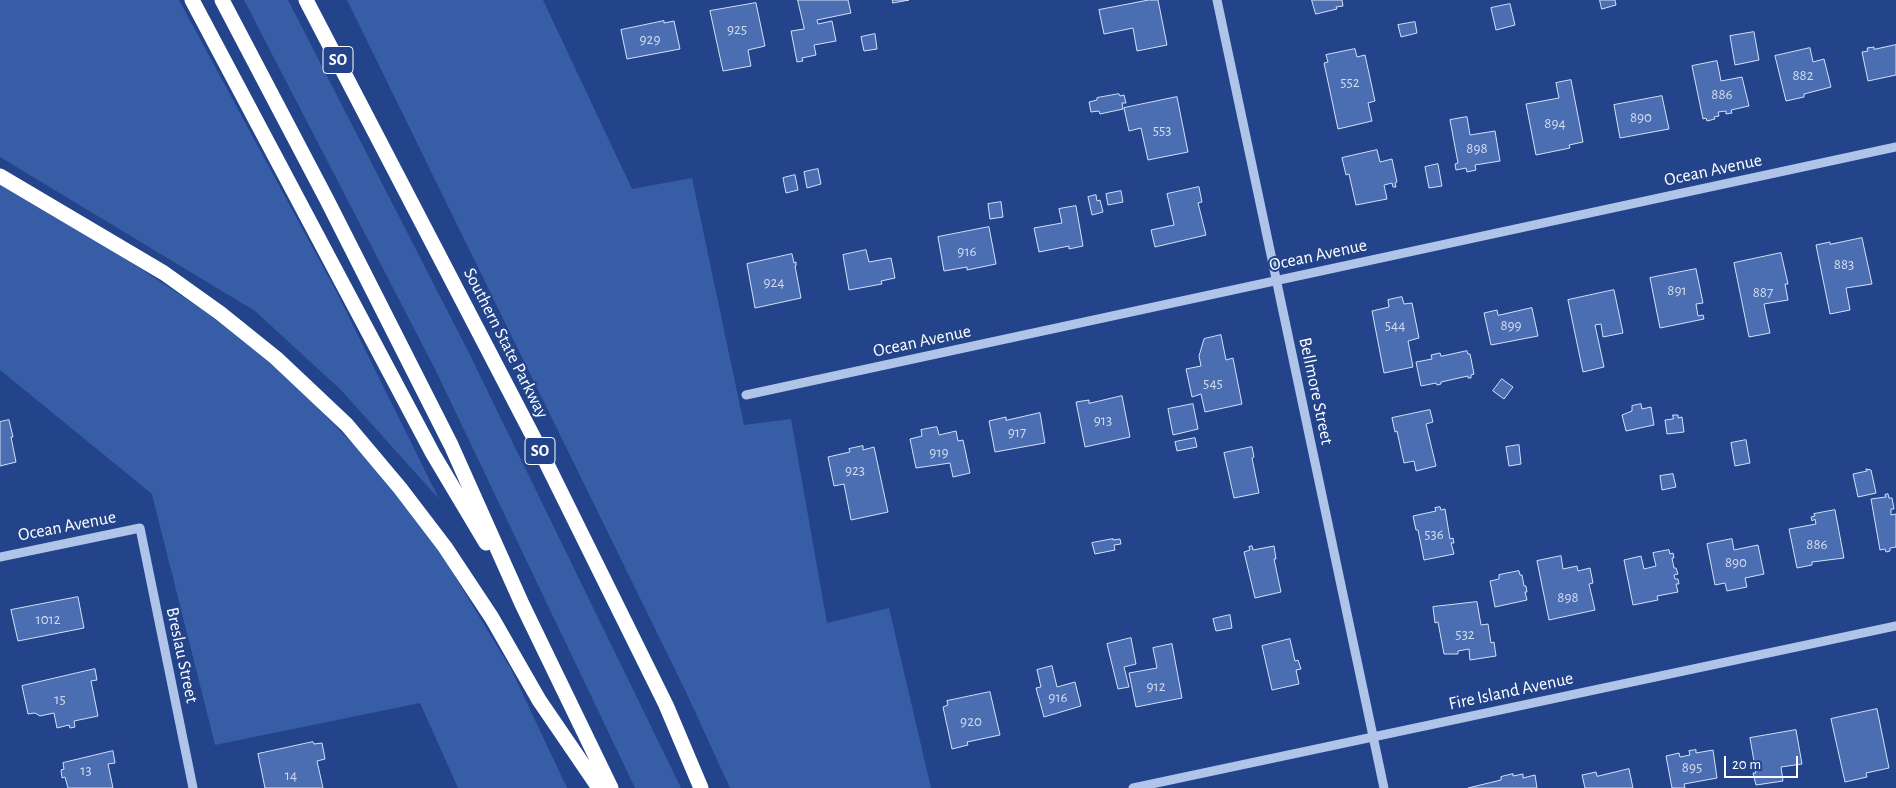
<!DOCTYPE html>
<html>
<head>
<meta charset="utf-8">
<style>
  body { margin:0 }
  #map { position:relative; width:1896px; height:788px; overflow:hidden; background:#23448a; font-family:"Alegreya Sans",sans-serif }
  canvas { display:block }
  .scale { position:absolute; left:1724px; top:756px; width:74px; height:22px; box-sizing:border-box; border:2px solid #fff; border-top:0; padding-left:6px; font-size:15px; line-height:18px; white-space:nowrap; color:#fff; -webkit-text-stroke:4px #23448a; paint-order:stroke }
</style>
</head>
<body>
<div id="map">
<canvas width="1896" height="788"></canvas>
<div class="scale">20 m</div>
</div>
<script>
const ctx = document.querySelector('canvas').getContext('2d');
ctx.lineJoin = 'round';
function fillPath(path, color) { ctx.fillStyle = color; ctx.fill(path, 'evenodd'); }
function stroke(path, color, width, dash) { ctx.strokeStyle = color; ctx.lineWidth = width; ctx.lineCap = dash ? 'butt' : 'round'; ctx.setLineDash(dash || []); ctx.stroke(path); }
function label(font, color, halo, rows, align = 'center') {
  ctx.font = font + ' "Alegreya Sans",sans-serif'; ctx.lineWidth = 4; ctx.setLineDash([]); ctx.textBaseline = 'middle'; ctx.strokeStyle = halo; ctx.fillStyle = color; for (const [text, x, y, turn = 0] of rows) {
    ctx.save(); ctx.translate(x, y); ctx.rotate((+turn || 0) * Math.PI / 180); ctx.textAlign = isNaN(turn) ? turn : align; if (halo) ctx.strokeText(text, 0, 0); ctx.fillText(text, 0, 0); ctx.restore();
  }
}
fillPath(new Path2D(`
  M0 0H179L336 291 439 499 341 390 255 311 0 157Z
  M244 0H288L469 353 681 788H635L435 369Z
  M347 0H543L632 189 692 178 744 425 791 419 827 623 889 608 931 788H730L686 692Z
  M0 184 99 241 259 347 411 504 511 669 567 788H458L420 703 215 745 152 494 0 370Z`), '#375da7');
const building = new Path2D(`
  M798 0H848L851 13 817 20 818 24 832 21 836 41 814 45 816 55 802 58 803 61 797 62 791 31 804 29Z
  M893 0H909L893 3Z
  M1149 0H1158L1167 45 1137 51 1133 28 1104 34 1099 10Z
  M1312 0H1342L1343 6 1336 7 1337 9 1316 14Z
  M1600 0H1615L1616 5 1602 9Z
  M756 3 765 46 748 50 751 66 723 71 710 11Z
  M1510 4 1515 25 1496 30 1491 8Z
  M664 21V23L674 21 680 49 627 59 621 30Z
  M1415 22 1417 33 1401 37 1398 25Z
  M1754 32 1759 60 1735 65 1730 36Z
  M875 34 877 49 864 51 861 37Z
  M1896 45V75L1868 81 1862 52 1868 51 1867 48 1874 47V49Z
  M1810 48 1813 62 1824 59 1831 87 1804 94V97L1786 101 1775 56Z
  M1355 49 1357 57 1365 55 1375 101 1368 103 1372 121 1338 129 1324 63 1328 62 1326 55Z
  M1717 61 1721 81 1742 77 1749 106 1731 110 1732 113 1726 114V111L1718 112 1719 116 1714 117 1715 119 1707 121 1706 118 1703 119 1692 66Z
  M1571 80 1583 142 1569 145 1570 148 1536 155 1526 104 1559 98 1556 83Z
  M1119 94 1120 96 1124 95 1126 103H1122L1123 109 1100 114 1099 111 1091 112 1089 102 1097 100V98Z
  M1662 96 1669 129 1620 138 1614 105Z
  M1177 97 1188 152 1148 160 1141 128 1129 131 1124 108Z
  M1467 117 1470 135 1495 131 1500 161 1475 165 1476 170 1467 172 1466 168 1456 170 1455 164 1458 163 1450 120Z
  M1377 150 1380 162 1392 159 1397 182 1395 183 1396 187H1393L1392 183 1384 185 1387 199 1356 205 1349 174 1346 175 1342 158Z
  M1438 164 1442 186 1429 188 1425 167Z
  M818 169 821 184 807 188 804 172Z
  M795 175 798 190 786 193 783 178Z
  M1199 187 1202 202 1198 203 1206 235 1155 247 1151 230 1174 225 1167 194Z
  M1121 191 1123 202 1108 205 1106 194Z
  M1096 195 1097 201 1100 200 1103 212 1092 215 1088 197Z
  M1001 202 1003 217 990 219 988 204Z
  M1076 206 1083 246 1069 249V246L1039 252 1034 228 1062 223 1059 209Z
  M989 227 996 264 967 270V267L944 271 938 237Z
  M1862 238 1872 284 1846 288 1850 310 1830 314 1816 245 1830 242V244Z
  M866 250 869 262 891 258 895 278 881 281 882 284 849 290 843 255Z
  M1781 253 1788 284H1785L1788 300 1764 304 1770 333 1749 337 1734 263Z
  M792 254 794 263 796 262V266H795L801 298 755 308 747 264Z
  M1696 269 1703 303 1696 304 1698 316 1703 315 1704 319 1660 328 1650 278Z
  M1614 290 1623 333 1603 337 1601 324 1595 325 1604 367 1583 372 1568 300Z
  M1402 297 1404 304 1412 303 1419 338 1408 341 1413 367 1384 373 1372 311 1389 307 1388 300Z
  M1532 308 1538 336 1491 345 1484 313 1497 310 1498 315Z
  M1221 335 1226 360 1233 358 1242 404 1205 412 1201 394 1192 397 1186 369 1201 366 1199 356 1204 339Z
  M1467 351 1468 354H1470L1474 374 1471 375V378H1468V376L1441 382V384L1437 385 1436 383 1421 386 1416 362 1432 359 1431 355 1440 353 1441 356Z
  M1502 379 1513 387 1504 399 1493 391Z
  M1122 396 1130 437 1085 447 1076 402 1089 400V403Z
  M1193 404 1198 429 1173 435 1168 409Z
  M1641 404 1642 409 1651 407 1654 425 1626 431 1622 415 1632 411V406Z
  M1430 410 1433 422 1426 424 1436 466 1416 471 1414 461 1404 463 1397 431 1395 432 1392 418Z
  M1040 413 1045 443 995 452 989 421 1006 417V420Z
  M1673 415H1678V418L1682 417 1684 432 1667 434 1665 420 1673 419Z
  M9 420 13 437H11L16 462 0 466V422Z
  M937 427 939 435 956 431 958 441 963 440 970 473 953 477 950 463 916 468 910 439 922 436 921 430Z
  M1195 438 1197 447 1177 451 1175 442Z
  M1746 440 1750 463 1735 466 1731 443Z
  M1519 445 1521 464 1509 466 1506 447Z
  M863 446V450L874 447 888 512 851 520 844 484 834 486 828 457 850 452 849 449Z
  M1252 447 1254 457 1252 458 1259 493 1234 498 1224 453Z
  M1866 469 1871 470 1876 493 1858 497 1853 474 1867 471Z
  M1673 474 1676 487 1662 490 1660 476Z
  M1888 494 1889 498H1892L1894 509H1891V515L1896 514V547L1890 548V551L1886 552 1885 549 1880 550 1871 499 1886 497 1885 495Z
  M1440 507 1441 510 1445 509 1450 539 1453 538 1454 543H1451L1454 554 1424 560 1418 530H1416L1413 516 1436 511 1435 508Z
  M1835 510 1844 558 1812 562V565L1797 568 1789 529 1816 524 1815 519 1812 521 1811 517 1815 516 1814 514Z
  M1113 539V540L1120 539 1121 544 1114 545 1115 550 1095 554 1092 543Z
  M1732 539 1734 550 1758 545 1764 574 1745 578 1747 587 1727 591 1725 583 1715 585 1707 544Z
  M1252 546 1253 550 1274 546 1276 559H1274L1281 592 1255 598 1244 552 1250 550 1249 547Z
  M1669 550 1670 554 1673 553 1674 558H1672L1674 568H1676L1678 574 1674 575 1675 579H1678L1679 584H1676L1678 592 1657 596 1658 600 1633 605 1624 560 1641 556 1644 569 1656 566 1653 553Z
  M1561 556 1563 569 1577 566 1578 571 1590 568 1593 583 1589 584 1595 610 1549 620 1537 561Z
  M1519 571 1520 575H1522L1524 586H1526L1527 592H1525L1527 600 1495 607 1490 581 1499 579V575Z
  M78 597 84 628 18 641 11 610Z
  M1477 602 1481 625 1488 624 1491 643 1494 642 1496 656 1470 660 1469 649 1458 651V654H1444L1438 622 1435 623 1433 607Z
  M1230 615 1232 628 1216 631 1213 619Z
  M1131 638 1136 664 1124 667 1129 687 1118 689 1107 644Z
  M1290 639 1295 661 1298 660 1301 669 1296 670 1299 684 1272 690 1262 646Z
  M1172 644 1182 698 1136 707 1129 673 1157 668 1153 648Z
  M1052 666 1057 687 1075 682 1081 706 1044 717 1036 688 1041 687 1037 670Z
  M95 669 97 680 91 681 98 716 74 721 75 727 70 728 69 725 57 728 54 713 40 716 35 713 28 714 22 686Z
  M990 692 1000 735 967 742 968 745 952 749 943 707 948 705 947 701Z
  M1877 709 1889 768 1866 773 1867 777 1845 782 1831 719Z
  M1796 730 1802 764 1781 767 1783 781 1756 785 1753 773H1756L1750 738Z
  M313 742 314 744 322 743 325 759 317 761 323 788H265L258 754Z
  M1696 750V753L1713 750 1717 778 1684 784 1685 788H1672L1666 756 1679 753 1680 757 1690 755 1689 751Z
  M113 751 115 763 108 764 113 788H68L65 777 62 778 61 770 64 769 63 763Z
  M1629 769 1633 788H1585L1582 775 1596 772 1597 776Z
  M1513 774V776L1523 774V778L1535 775 1537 788H1468L1501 780V777Z`);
fillPath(building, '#4b6eb2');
stroke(building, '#d4e0f8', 1);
stroke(new Path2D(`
  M1217 0 1384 788
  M746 395 1896 147
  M0 557 140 528 193 788
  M1133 788 1896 626`), '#b0c4ea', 9);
stroke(new Path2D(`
  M192 0 433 454 486 543
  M222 0 327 200 451 445 522 604 611 788
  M306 0 537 444 666 705 701 788
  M0 176 164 273 220 313 276 358 347 425 400 488 445 547 492 618 539 700 599 788`), '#fff', 15);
label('15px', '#d2dbec', null, [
  ["925",737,29],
  ["929",650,39],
  ["882",1803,75],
  ["552",1350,82],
  ["886",1722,94],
  ["890",1641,117],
  ["894",1555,123],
  ["553",1162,130],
  ["898",1477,148],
  ["916",967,251],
  ["883",1844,264],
  ["924",774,282],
  ["891",1677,290],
  ["887",1763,292],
  ["544",1395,325],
  ["899",1511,325],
  ["545",1213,383],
  ["913",1103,420],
  ["917",1017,432],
  ["919",939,452],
  ["923",855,470],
  ["536",1434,534],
  ["886",1817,544],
  ["890",1736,562],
  ["898",1568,597],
  ["1012",48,619],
  ["532",1465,634],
  ["912",1156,686],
  ["916",1058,697],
  ["15",60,699],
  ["920",971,721],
  ["895",1692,767],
  ["13",86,770],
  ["14",291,775]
]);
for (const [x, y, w] of [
  [338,60,30],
  [540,451,30]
]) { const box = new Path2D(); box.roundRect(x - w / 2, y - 13.5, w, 27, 4); ctx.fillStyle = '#23448a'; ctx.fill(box); stroke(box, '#fff', 1); }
label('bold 16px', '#fff', null, [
  ["SO",338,60],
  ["SO",540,451]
]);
label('18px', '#fff', '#23448a', [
  ["Ocean Avenue",1713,170,-12],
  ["Ocean Avenue",1318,255,-12],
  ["Ocean Avenue",922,341,-12],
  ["Southern State Parkway",506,343,63],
  ["Bellmore Street",1316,391,78],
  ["Ocean Avenue",67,526,-11],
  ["Breslau Street",182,655,78],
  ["Fire Island Avenue",1511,691,-12]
]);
</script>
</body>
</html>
